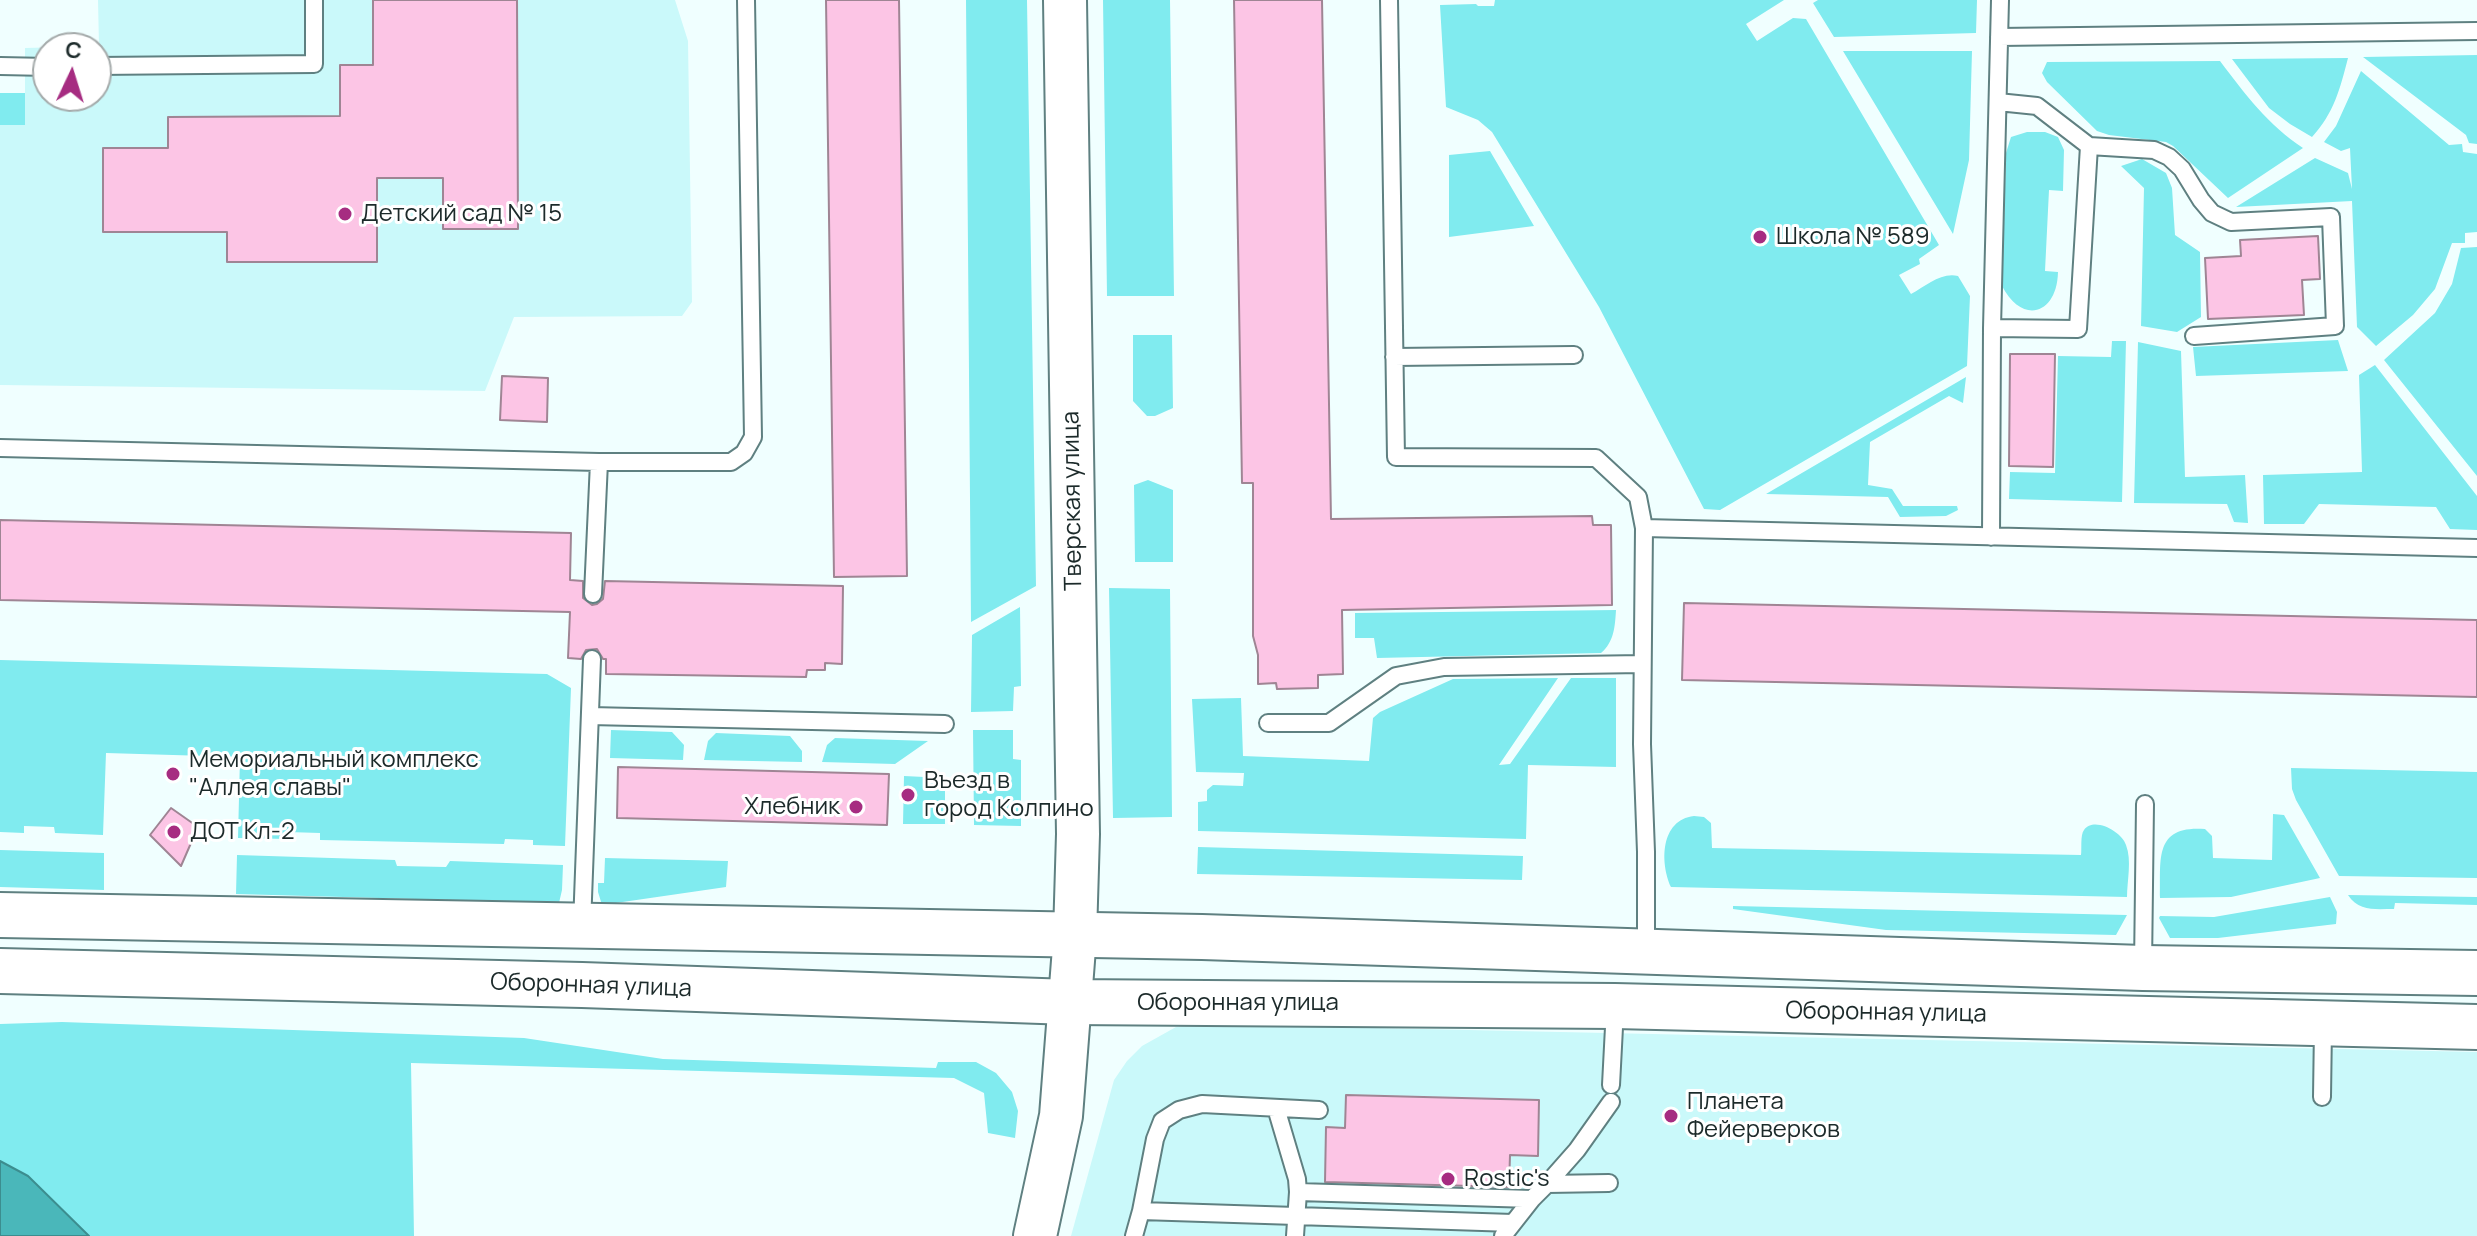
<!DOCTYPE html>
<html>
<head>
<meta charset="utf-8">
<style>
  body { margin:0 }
  #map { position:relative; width:2477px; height:1236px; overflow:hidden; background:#f0ffff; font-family:Manrope,sans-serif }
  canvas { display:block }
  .north { position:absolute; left:32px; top:32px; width:80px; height:80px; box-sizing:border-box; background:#fff; border:2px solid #a4aaaa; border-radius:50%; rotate:4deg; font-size:22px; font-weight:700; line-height:32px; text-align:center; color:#1c2a2a }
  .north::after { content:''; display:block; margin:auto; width:28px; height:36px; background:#a62c81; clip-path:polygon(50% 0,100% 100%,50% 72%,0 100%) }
</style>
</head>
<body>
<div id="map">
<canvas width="2477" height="1236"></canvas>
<div class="north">С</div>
</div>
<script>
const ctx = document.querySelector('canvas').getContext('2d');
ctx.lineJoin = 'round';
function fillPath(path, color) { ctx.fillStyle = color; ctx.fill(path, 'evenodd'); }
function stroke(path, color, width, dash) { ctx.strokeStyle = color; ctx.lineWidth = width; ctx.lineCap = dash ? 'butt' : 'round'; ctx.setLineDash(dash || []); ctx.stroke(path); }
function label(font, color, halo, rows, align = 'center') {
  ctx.font = font + ' Manrope,sans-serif'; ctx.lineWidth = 6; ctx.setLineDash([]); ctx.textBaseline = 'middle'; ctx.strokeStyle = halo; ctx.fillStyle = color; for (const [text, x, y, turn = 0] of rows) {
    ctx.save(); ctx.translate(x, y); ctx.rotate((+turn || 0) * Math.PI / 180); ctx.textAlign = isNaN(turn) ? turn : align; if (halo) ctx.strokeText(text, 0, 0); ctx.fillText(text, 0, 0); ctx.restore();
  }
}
fillPath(new Path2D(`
  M98 0H675L688 41 692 302 682 316 514 317 485 391 0 385V125L25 124V48L99 46ZM48 48H96V96H48Z
  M1194 1024 2477 1052V1236H1071L1114 1080 1127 1061 1142 1046 1176 1027Z`), '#caf9fa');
fillPath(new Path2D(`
  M966 0H1027L1036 586 971 622Z
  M1103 0H1170L1174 296H1107Z
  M1495 0H1784L1746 24 1757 41 1793 18 1806 19 1939 245 1919 259 1920 264 1899 275 1911 294C1926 286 1941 272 1958 276L1970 296 1967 366 1720 510 1704 509 1599 307 1492 132 1478 120 1446 107 1440 5 1476 4 1478 6H1494Z
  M1818 0H1977L1976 33 1834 37 1813 3Z
  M1843 51H1972L1969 160 1953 234Z
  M2477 55V144L2469 143 2466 135 2363 57Z
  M2348 58C2340 89 2334 113 2312 137L2290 124 2269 108 2232 59Z
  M2220 61C2245 94 2268 125 2303 148L2228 198 2173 146 2166 142 2109 135 2097 131 2047 82 2042 73 2047 62Z
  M2361 71 2449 145 2462 144 2463 152 2477 154V232L2465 233V243H2452L2435 289 2413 315 2376 346 2357 327 2352 201 2236 207 2315 158 2348 173 2352 189 2350 148 2341 151 2324 142 2336 126Z
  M0 93H25V125H0Z
  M2027 132H2045L2058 137 2064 150 2063 191 2049 190 2045 271 2058 272C2057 315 2022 325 2002 286L2006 153 2011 137Z
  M1490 151 1534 226 1449 237V155Z
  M2142 159 2166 173 2172 188 2175 235 2200 252 2201 317 2177 332 2141 326 2144 188 2121 166Z
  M2477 247V476L2384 360 2435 313 2452 284 2461 248Z
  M1133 335H1172L1173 408 1155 416H1147L1133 401Z
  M2338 340 2348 371 2196 376 2193 347Z
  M2112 341H2126L2122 502 2009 499 2010 472 2055 473 2058 356 2111 357Z
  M2138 342 2181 351 2185 477 2245 475 2248 523 2234 522 2227 504 2134 503Z
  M2375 365 2477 496V530L2450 529 2436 507 2319 504 2304 524H2264L2263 475 2362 472 2359 375Z
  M1966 377 1963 403 1949 396 1870 442 1868 485 1892 489 1903 506H1957L1958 510 1946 516 1900 517 1888 497 1766 494Z
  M1148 480 1173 490V562H1135L1134 485Z
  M1109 588 1170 589 1172 817 1113 818Z
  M1020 607 1021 686 1014 687 1013 711 971 712 972 635Z
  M1616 610C1615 627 1614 642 1601 653L1377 658 1374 638H1355V613Z
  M0 660 547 674 571 688 565 846 533 845V840L505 839 504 844 320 840V833L288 832 287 839 238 838 240 757 106 753 103 835 55 833 54 827 24 826V833L0 832Z
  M1558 678 1499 765 1510 764 1571 678H1616V767L1528 765 1526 839 1198 831V802L1207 801V790L1213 785 1243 786 1244 773 1196 772 1192 699 1241 698 1243 756 1369 761 1373 718 1380 712 1453 679Z
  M611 730 672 732 684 745 683 760 610 758Z
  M973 730H1013V759L1021 760V826L974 825Z
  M716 733 790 736 802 751V762L704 760 708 741Z
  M835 738 928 741 895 764 822 762 827 745Z
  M2291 768 2477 772V878L2339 876 2296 800 2292 789Z
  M904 776 945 778V824H903Z
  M2273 814 2284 815 2320 878 2231 897 2160 898C2161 860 2153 825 2205 829L2212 836 2213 858 2272 860Z
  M1694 816 1704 817 1711 823 1712 848 2081 855C2082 849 2080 835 2084 830 2094 816 2122 832 2126 845 2132 860 2127 881 2127 897L1671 887C1660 863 1660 820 1694 816Z
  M1198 847 1523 856 1522 880 1197 874Z
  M0 850 104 853V890L0 887Z
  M237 855 395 860 397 866 446 867 450 861 563 865 562 890 559 903 236 894Z
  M605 858 728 861 726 887 602 905 598 892V883H604Z
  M2348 895 2477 897V905L2395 903 2394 909C2376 909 2359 912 2348 895Z
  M2330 897 2337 912 2336 924 2218 938H2170L2159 918 2160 916 2214 917Z
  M1733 906 2127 915 2116 935 1886 930 1733 909Z
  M62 1022 524 1038 663 1059 936 1068 938 1062H976L996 1073 1012 1092 1018 1111 1015 1138 988 1133 984 1093 954 1078 411 1063 414 1236H89L28 1176 0 1161V1024Z`), '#80ebef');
const water = new Path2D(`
  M0 1161 28 1176 89 1236H0Z`);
fillPath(water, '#4ab7ba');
stroke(water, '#3c8d8f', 2);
const building = new Path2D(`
  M373 0H517L518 229H443V178H377V262H227V232H103V148H168V117L340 116V65H373Z
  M826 0H899L907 576 834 577Z
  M1234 0H1322L1331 519 1592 516 1593 525H1611L1612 605 1342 610 1343 674 1318 675V688L1277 689 1276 683 1258 684V655L1253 636V483H1242Z
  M2318 236 2320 279 2302 280 2304 315 2208 319 2205 258 2241 256 2240 240Z
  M2010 354H2055L2053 467 2009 466Z
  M502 376 548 378 547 422 500 420Z
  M0 520 571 533 570 580 583 581V598L592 605 597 604 603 599 605 581 843 586 842 664 825 663V670H807L806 677 606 674V659H603L597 649 586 650 581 659 568 658 570 612 0 600Z
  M1684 603 2477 620V697L1682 680Z
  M618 767 889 774 887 825 617 818Z
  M171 808 198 827 181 866 150 835Z
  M1346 1095 1539 1100 1538 1156 1510 1155 1509 1187 1325 1182 1326 1127 1345 1128Z`);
fillPath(building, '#fcc5e5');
stroke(building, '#9f8594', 2);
const service = new Path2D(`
  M1389 0 1396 457 1596 458 1638 497 1644 528 1642 744 1646 852V948
  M1999 37 2477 31
  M0 66 48 67
  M96 66 314 64V0
  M2089 146 2154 150 2169 157 2182 169 2201 200 2212 213 2231 222 2331 217 2335 326 2194 336
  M1992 328 2078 329 2089 146 2037 106 1998 102
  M1394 357 1574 355
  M0 448 599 462H731L744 453 753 437 746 0
  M1644 528 2477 548
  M1991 537 1992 328 2000 0
  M593 594 599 462
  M590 716 945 724
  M1268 723H1329L1396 676 1444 667 1642 664
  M582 925 592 659
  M2143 967 2145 804
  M1611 1085 1615 1008
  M2322 1097 2323 1027
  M1276 1108 1297 1179 1298 1192 1532 1199
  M1547 1184 1577 1150 1611 1102
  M1141 1211 1513 1223
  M1134 1236 1141 1211 1155 1139 1162 1121 1179 1110 1202 1104 1319 1110
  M1295 1236 1298 1192
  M1503 1236 1532 1199 1547 1184 1609 1183`);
const secondary = new Path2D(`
  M1035 1236 1061 1116 1075 935 1078 834 1065 0`);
const primary = new Path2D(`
  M0 915 1202 937 2143 968 2477 973
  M0 971 582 985 1070 1002 1615 1006 2477 1027`);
stroke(service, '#5f8081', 20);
stroke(secondary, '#5f8081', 46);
stroke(primary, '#5f8081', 48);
stroke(service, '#fff', 16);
stroke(secondary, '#fff', 42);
stroke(primary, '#fff', 44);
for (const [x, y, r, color] of [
  [345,214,8,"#a62c81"],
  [1760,237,8,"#a62c81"],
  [173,774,8,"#a62c81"],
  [908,795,8,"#a62c81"],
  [856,807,8,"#a62c81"],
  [174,832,8,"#a62c81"],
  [1671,1116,8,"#a62c81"],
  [1448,1179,8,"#a62c81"]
]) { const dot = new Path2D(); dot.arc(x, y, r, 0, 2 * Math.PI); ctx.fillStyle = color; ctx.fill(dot); stroke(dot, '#fff', 3); }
label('24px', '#1c2a2a', '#fff', [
  ["Детский сад № 15",361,214],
  ["Школа № 589",1776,237],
  ["Мемориальный комплекс",189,760],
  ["\"Аллея славы\"",189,788],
  ["Въезд в",924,781],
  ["город Колпино",924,809],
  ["Хлебник",840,807,"right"],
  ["ДОТ Кл-2",190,832],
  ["Планета",1687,1102],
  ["Фейерверков",1687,1130],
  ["Rostic's",1464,1179]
], 'left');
label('24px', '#1c2a2a', '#fff', [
  ["Тверская улица",1073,501,-91],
  ["Оборонная улица",591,986,2],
  ["Оборонная улица",1238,1003],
  ["Оборонная улица",1886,1013,1]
]);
</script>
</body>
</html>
